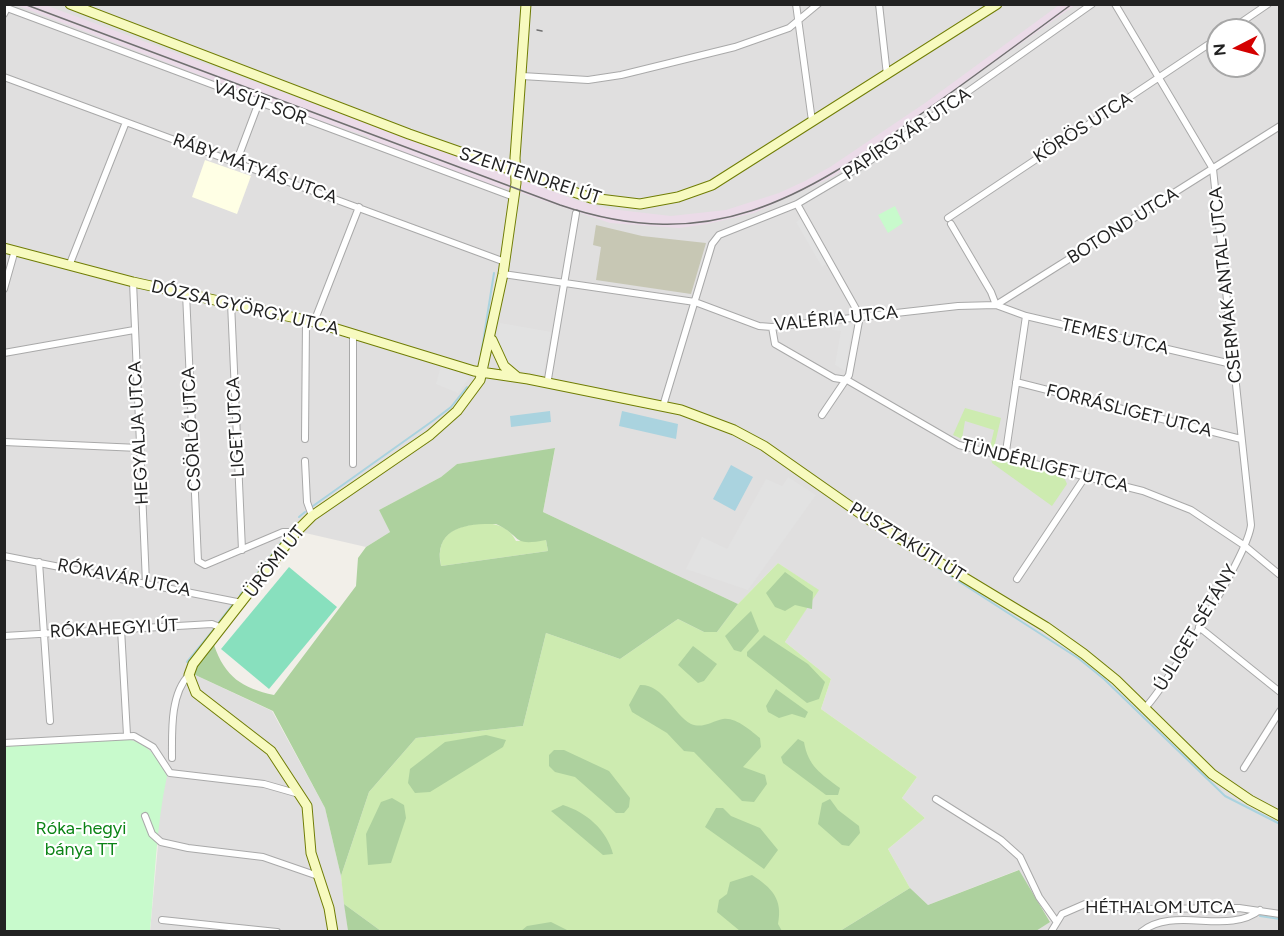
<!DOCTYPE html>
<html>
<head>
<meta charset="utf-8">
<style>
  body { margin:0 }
  #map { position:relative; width:1284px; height:936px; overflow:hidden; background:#f2efe9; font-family:Figtree,sans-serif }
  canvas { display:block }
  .frame { position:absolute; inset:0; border:6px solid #222; pointer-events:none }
  .north { position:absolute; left:1206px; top:18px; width:60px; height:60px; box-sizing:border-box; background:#fff; border:2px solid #a7a7a7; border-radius:50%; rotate:264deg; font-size:16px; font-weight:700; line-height:24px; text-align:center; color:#222 }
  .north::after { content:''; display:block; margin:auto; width:21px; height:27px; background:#d40000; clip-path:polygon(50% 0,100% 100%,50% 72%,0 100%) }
</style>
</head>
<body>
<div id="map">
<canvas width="1284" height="936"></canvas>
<div class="frame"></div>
<div class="north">N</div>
</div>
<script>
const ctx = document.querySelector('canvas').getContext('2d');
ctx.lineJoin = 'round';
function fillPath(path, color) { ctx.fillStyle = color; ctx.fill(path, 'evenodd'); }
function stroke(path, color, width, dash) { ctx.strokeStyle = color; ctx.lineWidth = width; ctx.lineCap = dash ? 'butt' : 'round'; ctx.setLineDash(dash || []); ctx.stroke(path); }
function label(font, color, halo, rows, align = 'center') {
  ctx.font = font + ' Figtree,sans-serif'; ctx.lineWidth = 4.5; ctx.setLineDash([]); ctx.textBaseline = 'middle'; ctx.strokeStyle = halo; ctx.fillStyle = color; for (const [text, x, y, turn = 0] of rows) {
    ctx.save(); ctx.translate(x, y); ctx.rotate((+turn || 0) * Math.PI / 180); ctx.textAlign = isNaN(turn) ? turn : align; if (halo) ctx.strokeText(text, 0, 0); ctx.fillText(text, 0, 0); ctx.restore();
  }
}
fillPath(new Path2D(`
  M4 5H1279V931H1036L1050 921 1018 870 928 905 910 888 888 849 925 818 902 798 917 777 821 709 831 679 785 642 818 590 778 563 738 604 543 512 555 449 457 464 441 477 379 510 390 532 366 547 301 532 191 673 272 711 325 808 341 876 348 931H150L158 845 147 835 157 825 160 807 44 745 5 746ZM1218 30H1254V66H1218Z`), '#e0dfdf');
fillPath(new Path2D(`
  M16 5H45L579 201 610 209 671 216 726 210 779 193 805 181 830 167 925 103 1059 5H1075L834 176 754 213 707 224 679 228 610 223 515 191 500 187 498 189 368 140 369 137 315 119Z`), '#ebdbe8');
fillPath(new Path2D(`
  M205 160 251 176 237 214 192 197Z`), '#ffffe5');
fillPath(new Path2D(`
  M596 225 642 236 706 243 691 294 596 280 601 247 593 245Z`), '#c7c7b4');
fillPath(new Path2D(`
  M965 408 1001 418 994 448 985 446 986 442 991 443 994 430 965 421 962 439 953 435Z
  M991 457 1063 475 1067 484 1052 506 992 463Z
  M484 523C498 524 509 527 516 541L546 540 548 551 441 566C435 533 455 526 484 523Z
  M778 563 819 590 785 642 831 679 821 709 917 777 902 798 925 818 888 849 910 888 840 931H381L344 904 341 876 369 792 416 738 523 726 546 633 620 659 678 619 704 632H717L738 604Z`), '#cdebb0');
fillPath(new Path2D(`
  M555 448 543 512 738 604 717 632H704L678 619 620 659 546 633 523 726 416 738 369 792 341 876 325 808 273 711 191 673 214 645C225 677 242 688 274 695L356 586 358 558 366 547 390 532 379 510 441 477 457 464ZM496 524C523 536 510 547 546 540L548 551 441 566C433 528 466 523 496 524Z
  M785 572 813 592 812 609 795 605 785 611 775 607 766 593Z
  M751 611 759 631 741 652 734 650 725 636Z
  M764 635 808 664 825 682 819 699 807 703 747 656V652Z
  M693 646 717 664 704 681 698 683 678 665Z
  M640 685C663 684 673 714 691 724 703 729 712 721 723 719 736 717 751 731 760 738L761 747 743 767 765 775 767 784 754 802 742 801 694 752 684 751 667 733 632 712 629 705Z
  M776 689 808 712 805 718 792 714 779 718 768 712 766 706Z
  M486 735 506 740 503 747 430 792 415 793 408 783 410 769 445 742Z
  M798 739 804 742C808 766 821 774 840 788L838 795H826L783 763 781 757Z
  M554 750H564L609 771 630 798 629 807 624 813H616L575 777 555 772 549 766V755Z
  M392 798 404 805 406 818 391 863 368 865 366 834 381 802Z
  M830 799 838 810 859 826 860 833 849 846 842 845 818 824 822 803Z
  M563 805C586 812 607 830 613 854L603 855 551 811Z
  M716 808H723L731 816 760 828 778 850 764 869 705 827Z
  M1019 870 1050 922 1036 931H840L910 888 928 905Z
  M752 875C772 888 783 899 778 924L782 931H740L717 912 719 900 727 894 730 882Z
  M344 904 381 931H348Z
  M551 922 569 931H521L527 926Z`), '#add19e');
fillPath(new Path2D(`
  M895 206 903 223 888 233 878 215Z
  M127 739C149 744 157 757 167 776 156 827 155 880 150 931H5L4 746Z`), '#c8facc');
fillPath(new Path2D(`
  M289 567 337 607 269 689 221 649Z`), '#88e0be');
fillPath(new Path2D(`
  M802 218 828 263 822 267 796 222Z
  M500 323 551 332 543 375 512 369 497 345Z
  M853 324 845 371 835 365 841 331 832 330V326Z
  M441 366 470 377 458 393 436 384Z
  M788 477 816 495 748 590 686 569 702 537 727 549 766 479 782 486Z`), '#e2e2e2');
fillPath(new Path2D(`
  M550 411 551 422 511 427 510 416Z
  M622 411 678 424 676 439 619 426Z
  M731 465 753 477 735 511 713 499Z`), '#aad3df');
stroke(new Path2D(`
  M481 355 494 273
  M313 506 434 420 451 407 467 387
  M299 517 305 512
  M935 566 1078 658 1104 679 1225 796 1280 824
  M240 595 287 535
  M219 622 233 604
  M187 662 215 628
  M1260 916 1280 919`), '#aad3df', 2);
const street = new Path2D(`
  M796 4 812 121
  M879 4 887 75
  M1115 4 1213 169 1251 525C1248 554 1167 685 1145 708
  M4 14 7 8 514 197
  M1230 30 1268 4
  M522 76 588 80 621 75 735 47 789 28 818 4
  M4 77 505 262
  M236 163 259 102
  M797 204 860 316
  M948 218 1218 38
  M951 224 991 292 996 305
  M69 266 126 122
  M503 274 695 302 759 326 772 327 958 306 996 305 1026 316 1236 365
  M133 282 146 583
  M4 289 15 250
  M186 293 198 561 205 565 283 532H296
  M231 303 242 550
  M996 305 1280 126
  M314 322 359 207
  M772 327 775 344 834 378 847 380 959 445 1143 491 1191 510 1245 546 1280 575
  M353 335V464
  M4 353 134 330
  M548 379 576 213
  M1016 382 1241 439
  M663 406 712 244 719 235 797 204 868 162 1092 4
  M822 415 849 375 860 316
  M305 439 306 320
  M4 442 139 448
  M1005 458 1026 316
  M305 461 307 502 312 516
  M4 556 242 603
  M39 562 50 721
  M1017 579 1085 477
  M1199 627 1280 692
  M121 629 127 735
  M4 636 212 624 222 628
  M4 743 134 736 153 747 170 773 264 784 299 794
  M172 758C172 732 170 694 189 675
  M1244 768 1280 711
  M936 799 1001 840 1020 857 1039 897 1056 921
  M145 816 152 834 161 842 188 848 263 857 318 876
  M162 920 277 932
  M1051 932 1062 914 1085 904 1139 909 1239 908 1280 914
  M1141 932C1174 905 1228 936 1260 910`);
const secondary = new Path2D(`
  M70 4 409 134 591 198 640 204 678 197 712 185 997 4
  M4 248 133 282 314 322 474 371 528 379 681 410 734 430 764 446 874 523 1046 627 1084 654 1116 680 1212 774 1250 800 1280 816
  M492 340 504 366 517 377
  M333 932 329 908 311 853 307 806 271 751 196 693 189 675 193 664 296 532 312 516 430 435 457 411 480 380 503 274 516 183 515 158 526 4`);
stroke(street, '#a9a9a9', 8);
stroke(secondary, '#707d05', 11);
stroke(street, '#fff', 6);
stroke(secondary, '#f7fabf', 9);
stroke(new Path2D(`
  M24 4 560 205C710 256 802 199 921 114 972 78 1022 41 1072 4
  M537 30 542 31`), '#707070', 1.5);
label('18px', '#222', '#fff', [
  ["VASÚT SOR",260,103,20],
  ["KÖRÖS UTCA",1083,128,-33],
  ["PAPÍRGYÁR UTCA",907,134,-34],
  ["RÁBY MÁTYÁS UTCA",255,169,20],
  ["SZENTENDREI ÚT",530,176,18],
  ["BOTOND UTCA",1123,226,-32],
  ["CSERMÁK ANTAL UTCA",1226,285,-96],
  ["DÓZSA GYÖRGY UTCA",245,308,13],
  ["VALÉRIA UTCA",836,319,-6],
  ["TEMES UTCA",1115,337,13],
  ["FORRÁSLIGET UTCA",1129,411,14],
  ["LIGET UTCA",236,427,-93],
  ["CSÖRLŐ UTCA",192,429,-93],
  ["HEGYALJA UTCA",139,433,-93],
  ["TÜNDÉRLIGET UTCA",1045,466,14],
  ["PUSZTAKÚTI ÚT",907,542,32],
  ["ÜRÖMI ÚT",275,562,-52],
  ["RÓKAVÁR UTCA",124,578,11],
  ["ÚJLIGET SÉTÁNY",1196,628,-59],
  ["RÓKAHEGYI ÚT",114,629,-3],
  ["HÉTHALOM UTCA",1160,908]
]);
label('18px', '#0c8416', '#fff', [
  ["Róka-hegyi",81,829],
  ["bánya TT",81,850]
]);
</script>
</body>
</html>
